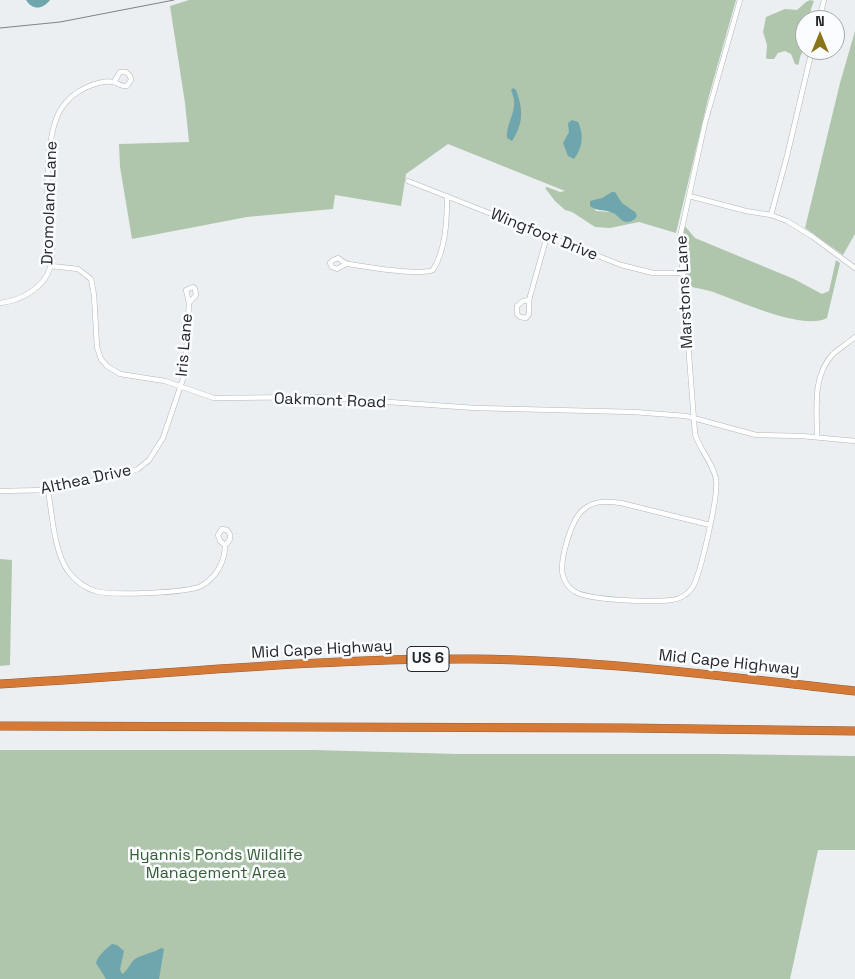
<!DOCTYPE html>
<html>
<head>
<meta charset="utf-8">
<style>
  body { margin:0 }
  #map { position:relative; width:855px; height:979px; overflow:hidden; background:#eceff2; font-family:"Space Grotesk",sans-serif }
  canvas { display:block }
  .north { position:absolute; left:795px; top:10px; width:50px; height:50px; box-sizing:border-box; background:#fafcff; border:1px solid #a4a6a9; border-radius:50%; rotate:0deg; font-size:14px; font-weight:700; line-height:20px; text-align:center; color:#242627 }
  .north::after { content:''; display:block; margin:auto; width:18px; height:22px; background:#8a7519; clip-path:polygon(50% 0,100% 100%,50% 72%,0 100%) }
</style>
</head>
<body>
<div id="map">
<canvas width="855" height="979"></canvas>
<div class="north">N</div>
</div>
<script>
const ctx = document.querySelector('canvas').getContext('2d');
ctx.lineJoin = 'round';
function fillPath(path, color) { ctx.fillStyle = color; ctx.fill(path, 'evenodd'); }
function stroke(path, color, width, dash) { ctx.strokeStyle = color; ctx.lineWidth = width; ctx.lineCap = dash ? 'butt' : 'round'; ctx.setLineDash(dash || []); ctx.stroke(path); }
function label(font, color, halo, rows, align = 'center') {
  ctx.font = font + ' "Space Grotesk",sans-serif'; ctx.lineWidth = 5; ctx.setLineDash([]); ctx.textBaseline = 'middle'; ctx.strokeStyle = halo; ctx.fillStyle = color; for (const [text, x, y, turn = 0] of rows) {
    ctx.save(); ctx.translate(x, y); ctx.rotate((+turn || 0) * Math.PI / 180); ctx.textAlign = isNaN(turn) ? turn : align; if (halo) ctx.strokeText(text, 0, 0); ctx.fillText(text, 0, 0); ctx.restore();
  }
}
fillPath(new Path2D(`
  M189 0H736L708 99 676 233 639 222 610 228 595 227 572 212 565 210 555 201 545 188 547 187 560 192 565 191 448 144 406 174 401 206 335 195 333 209 247 217 132 239 120 167 119 144 189 142 185 103 170 6ZM590 201 634 220 627 222 612 212 596 211Z
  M810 0 814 1 811 9 810 20H805V29L799 41 803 52C799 56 800 61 798 65L795 64 791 54 785 51 778 53 774 59H768L766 58 767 45 763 32 766 17 785 9 797 10 806 2Z
  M855 31V234L843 255 805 228 840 83Z
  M684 225 695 238 794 279 822 294 829 291 836 260 840 263 827 318C802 331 737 300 710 291 703 289 695 288 687 286L684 247Z
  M0 559 12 560 10 665 0 666Z
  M0 750H314L458 754H723L855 756V850H818L790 979H0Z`), '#afc6ad');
fillPath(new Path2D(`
  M26 0H50C43 9 33 11 26 0Z
  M513 88 516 90C523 109 524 123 512 141L507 138C506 126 513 117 514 106 515 100 513 95 511 90Z
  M572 120 578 122C584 135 583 147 574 159L568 156 563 143 569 132 568 123Z
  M612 192H615L622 203 635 212 637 216C635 219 632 222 627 222 621 222 618 215 613 213 605 209 597 212 590 206V201L602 198Z
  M112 944 117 945 124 951 120 969 122 974C128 971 129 964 135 959 143 954 153 953 161 948L164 949 159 979H106L96 963C98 955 106 949 112 944Z`), '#6fa5ac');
const street = new Path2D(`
  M819 20 824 0
  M408 181 621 265 653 273H682
  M689 196 746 211 771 215 787 221 813 237 855 268
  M771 215 787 156 812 50
  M346 264 337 269 332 267 330 263 333 260 338 258C341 260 344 263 348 264 366 267 418 276 433 270 446 249 447 220 447 196
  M51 266 78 269 91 279 94 295 97 347 101 359 107 366 120 374 165 381 214 398 317 397 475 408 634 412 686 416 756 435 802 436 855 441
  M529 300 523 301 517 306V314L520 317 526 318 529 314V300L547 236
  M0 303C20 301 44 288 50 268 55 253 50 237 49 222 46 194 46 132 61 109 67 99 76 92 87 87 94 84 106 80 113 82 118 83 121 87 127 86L131 80 130 76 126 72H120L114 82
  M817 437C817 409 812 376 833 354 840 348 848 343 855 337
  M48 490C52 513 54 552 68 571 75 580 85 588 95 591 110 596 187 593 201 586 216 578 225 562 225 545L220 541 218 535 222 529 227 530C232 535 231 541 225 545
  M0 491 48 490 123 474 138 469 149 460 163 438 185 373 189 303 186 290 193 287 195 289 196 295 189 303
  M710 525 621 503C608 501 595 500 584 509 571 519 559 561 563 576 565 582 569 588 574 591 588 601 653 602 672 600 680 599 687 595 692 588 700 577 719 494 716 479 713 463 700 450 695 434L680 237 705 123 740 0`);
const highway = new Path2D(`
  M0 684C157 675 315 658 473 659 601 660 728 677 855 691
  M0 726 626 728 855 731`);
stroke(street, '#b2b5b9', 5.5);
stroke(highway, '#975c31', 9);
stroke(street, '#fff', 4.5);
stroke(highway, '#d57937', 8);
stroke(new Path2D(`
  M0 28 60 22 174 0`), '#808284', 1);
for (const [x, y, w] of [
  [428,659,42]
]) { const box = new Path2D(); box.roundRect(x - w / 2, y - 12.5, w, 25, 4); ctx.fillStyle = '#fafcff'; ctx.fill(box); stroke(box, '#242627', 1); }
label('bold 15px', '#242627', null, [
  ["US 6",428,659]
]);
label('16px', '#242627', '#fafcff', [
  ["Dromoland Lane",50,203,-88],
  ["Wingfoot Drive",544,235,22],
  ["Marstons Lane",685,292,-93],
  ["Iris Lane",185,345,-85],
  ["Oakmont Road",330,401,2],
  ["Althea Drive",86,480,-12],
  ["Mid Cape Highway",322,650,-3],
  ["Mid Cape Highway",729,663,6]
]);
label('16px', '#325f32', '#fafcff', [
  ["Hyannis Ponds Wildlife",216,856],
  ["Management Area",216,874]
]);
</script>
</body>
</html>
